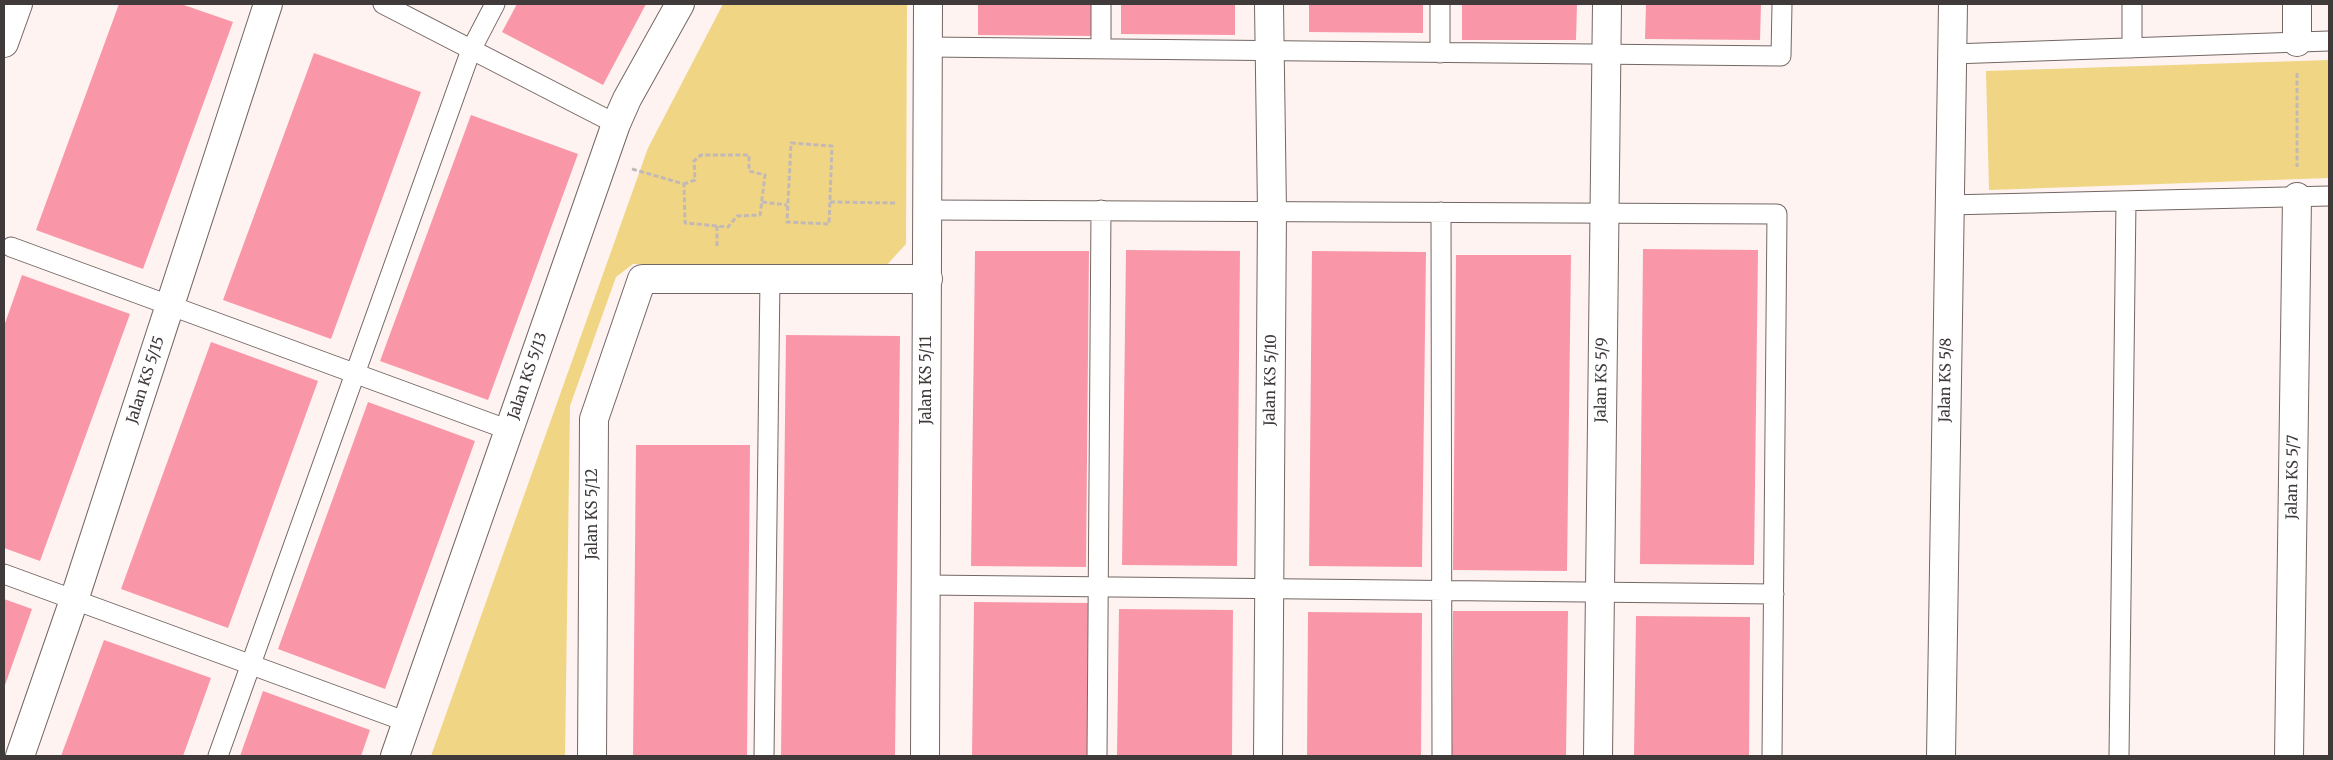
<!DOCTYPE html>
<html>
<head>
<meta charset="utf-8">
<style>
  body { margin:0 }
  #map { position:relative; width:2333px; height:760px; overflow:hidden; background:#fef3f0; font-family:Merriweather,serif }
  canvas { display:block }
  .frame { position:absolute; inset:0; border:5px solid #403b3a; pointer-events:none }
</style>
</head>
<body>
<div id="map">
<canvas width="2333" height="760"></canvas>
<div class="frame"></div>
</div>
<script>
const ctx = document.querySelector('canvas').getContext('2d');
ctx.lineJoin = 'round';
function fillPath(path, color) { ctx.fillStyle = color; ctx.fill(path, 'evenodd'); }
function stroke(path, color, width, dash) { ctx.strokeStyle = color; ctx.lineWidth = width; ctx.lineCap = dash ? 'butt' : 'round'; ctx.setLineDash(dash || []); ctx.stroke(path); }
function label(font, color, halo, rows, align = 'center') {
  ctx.font = font + ' Merriweather,serif'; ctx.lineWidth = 4; ctx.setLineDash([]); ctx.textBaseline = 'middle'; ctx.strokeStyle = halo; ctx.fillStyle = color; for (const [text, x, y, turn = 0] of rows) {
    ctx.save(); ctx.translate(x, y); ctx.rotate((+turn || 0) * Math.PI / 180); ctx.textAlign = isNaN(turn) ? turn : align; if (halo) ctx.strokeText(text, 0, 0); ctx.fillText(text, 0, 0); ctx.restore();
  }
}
fillPath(new Path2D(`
  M723 4H907L906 244 884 268 633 264 616 277 570 406 565 756H431L648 148Z
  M2329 60V178L1989 190 1986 71Z`), '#f0d684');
fillPath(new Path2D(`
  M119 4H181L233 22 143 269 36 230Z
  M517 4H646L603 85 502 32Z
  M978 4H1093V36L978 35Z
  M1121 4H1235V35L1121 34Z
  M1309 4H1423V33L1309 32Z
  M1462 4H1577L1576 40H1462Z
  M1646 4H1761L1760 40 1645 39Z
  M314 53 421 92 331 339 223 300Z
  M471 115 578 154 488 400 380 361Z
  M1643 249 1758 250 1754 565 1640 564Z
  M1126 250 1240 251 1237 566 1122 565Z
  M975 251H1089L1086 567 971 566Z
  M1312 251 1426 252 1422 567 1309 566Z
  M1456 255H1571L1567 571 1453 570Z
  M22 275 130 314 40 561 4 548V326Z
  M786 335 900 336 895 756H781Z
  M211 342 318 381 228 628 121 589Z
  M368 402 475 441 385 689 278 649Z
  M636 445H750L747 756H633Z
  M4 599 32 609 4 688Z
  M974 602 1088 603 1087 756H972Z
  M1119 609 1233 610 1232 756H1117Z
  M1453 611H1568L1566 756H1452Z
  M1308 612 1422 613 1421 756H1307Z
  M1636 616 1750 617 1749 756H1634Z
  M104 640 211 678 183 756H61Z
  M263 691 370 730 361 756H240Z`), '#f997a9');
const lane = new Path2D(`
  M383 4 616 124
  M928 47 1781 56 1782 4
  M2132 48V4
  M1101 49V4
  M1440 53V4
  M1952 54 2329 41
  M1948 205 2329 196
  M927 210 1777 214 1772 756
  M1441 212 1442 756
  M11 247 509 430
  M4 574 407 722
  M926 585 1774 594
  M218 756 471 50 495 4
  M764 756 770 278
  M1097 756 1101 210
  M2119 756 2126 201`);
const street = new Path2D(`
  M2297 42V4
  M20 756 74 600 268 4
  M395 756 616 124 627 99 680 4
  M592 756 594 419 642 279H928
  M925 756 928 4
  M1268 756 1272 211 1269 4
  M1598 756 1607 4
  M1941 756 1953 4
  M2289 756 2297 197`);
const secondary = new Path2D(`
  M4 43 18 4`);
stroke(lane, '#736764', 21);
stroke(street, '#736764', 30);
stroke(secondary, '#736764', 30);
stroke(new Path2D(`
  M2297 73V167
  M791 143 832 146 829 224 787 222Z
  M632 169 684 184 685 223 728 227 737 216 760 215 765 175 749 171V155H701L694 161 695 180 684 184
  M762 202 787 205
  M830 202 897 203
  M717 226V247`), '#c2b9b7', 3, [5, 2.5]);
stroke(lane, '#fff', 19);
stroke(street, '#fff', 28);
stroke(secondary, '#fff', 28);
label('15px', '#403b3a', '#fff', [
  ["Jalan KS 5/13",528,376,-71],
  ["Jalan KS 5/15",146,380,-72],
  ["Jalan KS 5/11",927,380,-90],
  ["Jalan KS 5/10",1271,380,-89],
  ["Jalan KS 5/9",1602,380,-89],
  ["Jalan KS 5/8",1946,380,-89],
  ["Jalan KS 5/7",2293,477,-89],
  ["Jalan KS 5/12",593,514,-90]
]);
</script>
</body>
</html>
